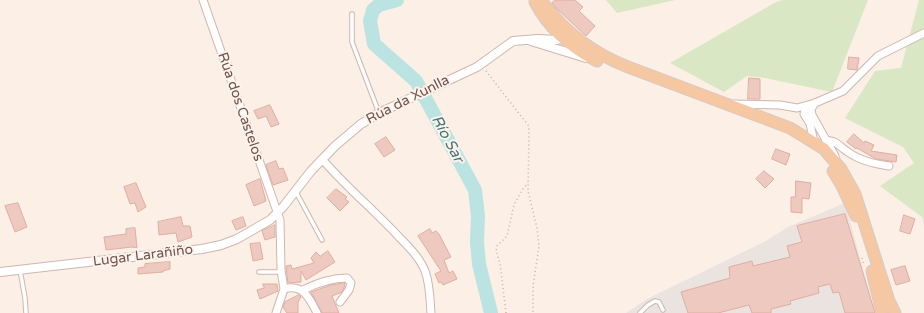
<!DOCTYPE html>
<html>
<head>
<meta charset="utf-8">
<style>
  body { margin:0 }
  canvas { display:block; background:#fbefe6 }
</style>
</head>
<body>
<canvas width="924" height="313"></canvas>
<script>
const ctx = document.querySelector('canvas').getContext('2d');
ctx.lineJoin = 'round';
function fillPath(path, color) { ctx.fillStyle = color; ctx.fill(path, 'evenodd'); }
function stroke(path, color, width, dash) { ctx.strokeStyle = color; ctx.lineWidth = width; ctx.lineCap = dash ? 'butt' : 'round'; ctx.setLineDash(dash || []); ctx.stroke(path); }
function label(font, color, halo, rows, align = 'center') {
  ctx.font = font + ' "Varela Round",sans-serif'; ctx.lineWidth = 4; ctx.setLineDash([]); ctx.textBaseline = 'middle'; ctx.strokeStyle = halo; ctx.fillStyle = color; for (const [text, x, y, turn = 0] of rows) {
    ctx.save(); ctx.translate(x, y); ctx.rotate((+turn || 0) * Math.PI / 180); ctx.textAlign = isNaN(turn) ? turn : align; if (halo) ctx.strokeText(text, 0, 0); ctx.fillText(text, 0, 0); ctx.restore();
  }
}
fillPath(new Path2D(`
  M845 203 875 313H626L649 298 766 241 788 227Z`), '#ebe3df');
fillPath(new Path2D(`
  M606 0H675L617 13Z
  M783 0H868L832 92 765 78 747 76 724 92 670 63 776 2Z
  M919 0H924V225L922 217 880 186 914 163 903 147 845 118 875 71 901 68Z`), '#d9e7c5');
stroke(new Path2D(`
  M397 0 379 5 373 10 370 21 374 44 416 81 475 190 478 216 477 242 479 264 491 313`), '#bbe3e2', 14);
const building = new Path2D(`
  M555 0H575L583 7 579 11 595 26 586 36 555 7 552 3Z
  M849 57 859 58 857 70 848 69Z
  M749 78 760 79V99H748Z
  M270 105 279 124 271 127 266 116 258 119 254 111Z
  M854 134 864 143 865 141 874 145 871 151 897 155 896 162 876 159 857 148 856 149 847 142Z
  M386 137 395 150 384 157 375 144Z
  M776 149 790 154 786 165 772 159Z
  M276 161 279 169 283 168 288 180 273 185 266 165Z
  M764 171 774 179 765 188 756 179Z
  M260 179 266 201 254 206 246 185Z
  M796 181 811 183 809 199 802 198V213L791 212V197H795Z
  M136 183 146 207 138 212 135 203 130 204 124 187Z
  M336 189 347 197 345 199 349 202 340 211 327 198Z
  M18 203 27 227 15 232 5 206Z
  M845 214 875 313H845L839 292 833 293 830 284 818 287 819 293 790 301 791 304 771 309V313H752L749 305 718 313H688L681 292 730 278 729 267 752 261 753 266 790 257 787 246 802 242 797 226Z
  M904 215 915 219 910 234 900 231Z
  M181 217 183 226H190L192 237 178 242 176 233 159 235 158 222Z
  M243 217 246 226 236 230 232 221Z
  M275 225V237L265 240 262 231Z
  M135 228 137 248 132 247 106 250 104 237 126 234V229Z
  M430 229 432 233 436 231 439 234 451 257 444 260 449 273 453 271 457 279 443 285 441 282 439 283 435 274 441 271 418 236Z
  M260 243 263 259 253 261 250 244Z
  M328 251 335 262 306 280 301 271V282L288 283 286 266 291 265 292 269 314 263 311 258 316 252 320 256Z
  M170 262V269L163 271V272L138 274V268L145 267V264Z
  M905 266 910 281 896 285 891 270Z
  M345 283 344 288 342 292 332 296 339 313H322L311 292 331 285Z
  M263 284H277L278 291 260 299 257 290 264 288Z
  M299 295 301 297 298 302V313H287L283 307 285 302Z`);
fillPath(building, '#eec9bf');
stroke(building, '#e0ada1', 1);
const service = new Path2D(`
  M352 14V42L379 113
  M296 192 322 240
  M20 270 25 298 26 313
  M259 272H281
  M640 313 648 305 655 301 659 302 663 310`);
const minor = new Path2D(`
  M203 0 280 220 281 270 284 289 276 313
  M815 103 811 109 812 115 835 156
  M734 104 780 105 797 108 815 103 843 91 878 56 924 33
  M809 105 805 110 804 114 810 124 814 142
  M827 141C835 139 841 148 848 152 860 161 875 164 889 166
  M322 159C346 187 374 210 399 237 409 247 420 258 425 271 430 284 430 299 431 313
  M284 289C303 283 310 299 317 313
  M303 290C317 283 331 278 347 278L351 283 349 290 340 302`);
const tertiary = new Path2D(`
  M531 41 586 58
  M0 272 202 249 221 245 237 239 270 220 283 207 311 171 335 146 361 124 379 113 477 67 513 41 538 39 557 40`);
const primary = new Path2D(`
  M541 0C564 32 592 53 628 67L790 128 824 149 841 169 855 194 889 301 895 313
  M535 2C549 29 570 47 597 61
  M833 171 842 186 856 216
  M872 271 882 313`);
stroke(service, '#ceb7b0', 5.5);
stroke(minor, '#ceb7b0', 9);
stroke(tertiary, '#ceb7b0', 10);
stroke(primary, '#d5cbc9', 13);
stroke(new Path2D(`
  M486 71 528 125 529 130 528 191 537 228 539 246 533 286V313
  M862 258 864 266
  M506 313 500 263 496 251 497 246 507 236 514 205 522 190 528 183`), '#d3aca2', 1.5, [1, 3]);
stroke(service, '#fff', 3.5);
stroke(minor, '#fff', 7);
stroke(tertiary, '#fff', 8);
stroke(primary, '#f5c7a2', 11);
label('14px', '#72534c', '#fef3ec', [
  ["Rúa da Xunlla",408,100,-27],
  ["Rúa dos Castelos",240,107,71],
  ["Lugar Larañiño",143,256,-7]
]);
label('italic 15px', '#417676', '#fef3ec', [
  ["Río Sar",447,139,62]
]);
</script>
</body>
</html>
